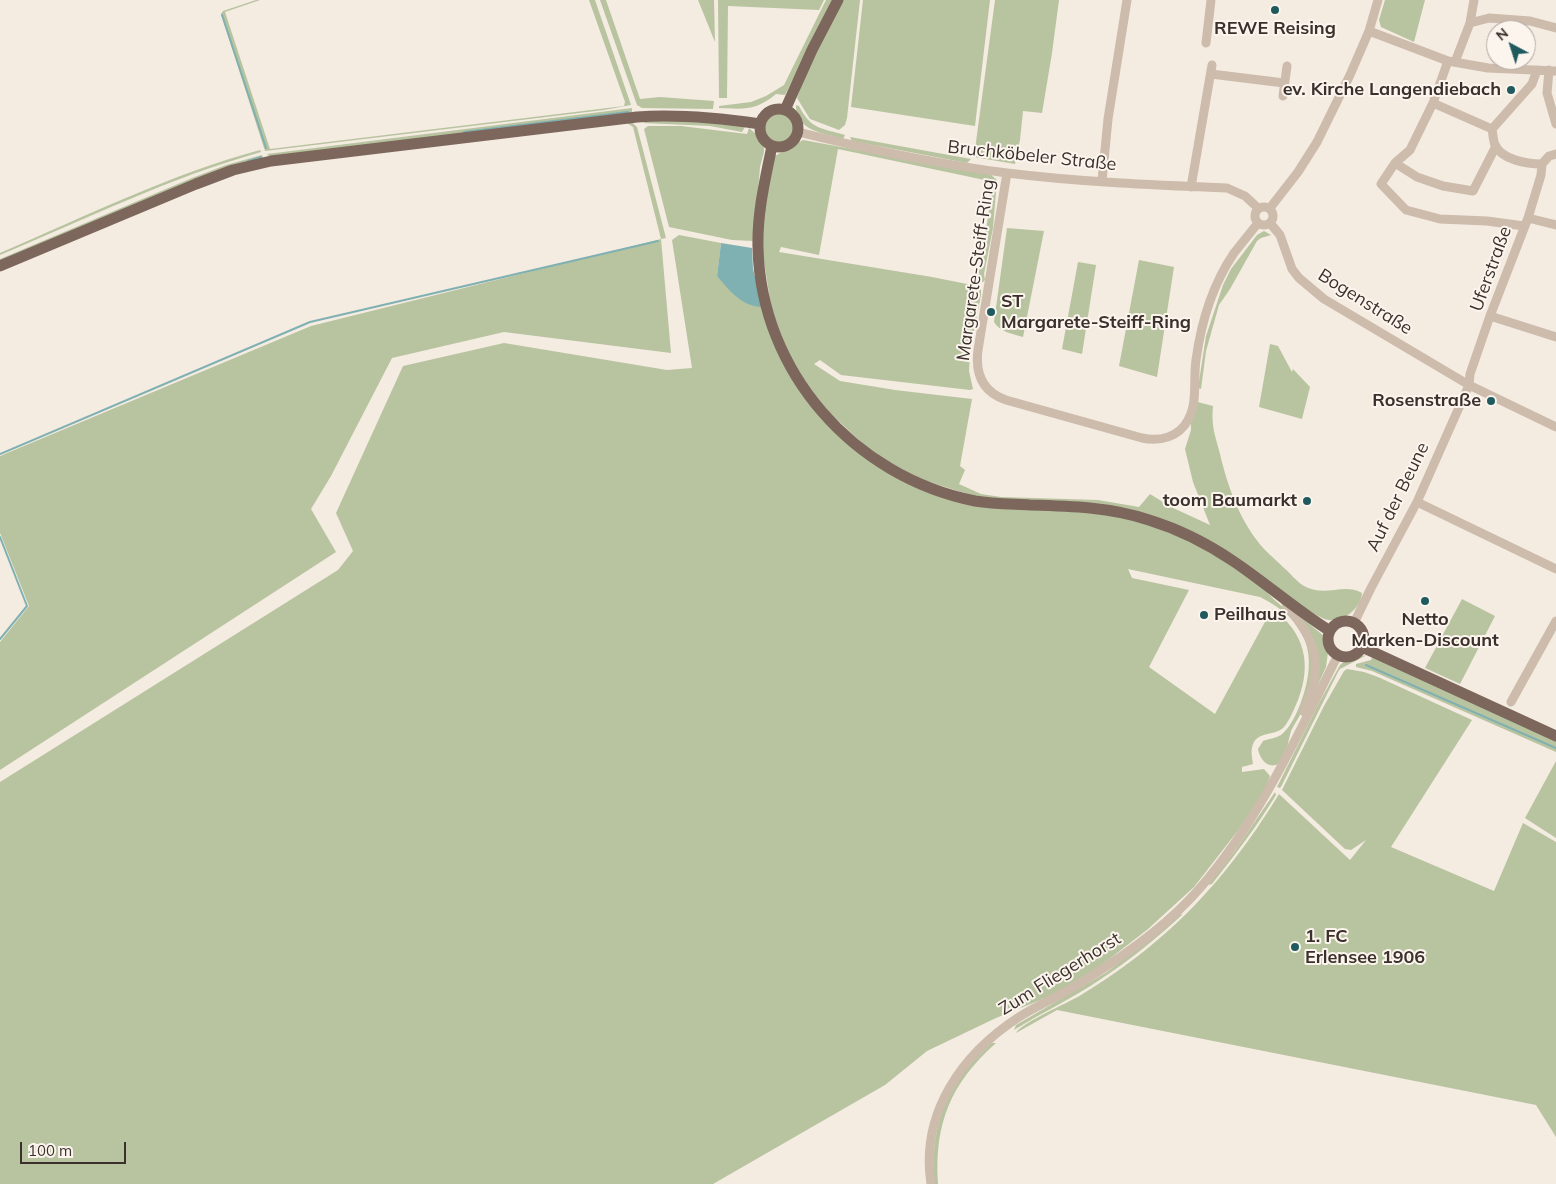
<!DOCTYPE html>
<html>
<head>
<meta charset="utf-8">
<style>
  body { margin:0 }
  #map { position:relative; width:1556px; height:1184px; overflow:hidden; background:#f4ebe1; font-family:Mulish,sans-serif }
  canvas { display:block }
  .north { position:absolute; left:1486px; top:20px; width:50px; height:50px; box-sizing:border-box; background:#fbf5ee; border:1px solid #aea6a0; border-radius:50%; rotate:320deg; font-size:14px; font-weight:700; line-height:20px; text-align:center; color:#3b302b }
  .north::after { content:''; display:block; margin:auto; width:18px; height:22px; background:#1f5a5e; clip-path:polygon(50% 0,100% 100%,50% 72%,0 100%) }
  .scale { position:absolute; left:20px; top:1142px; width:106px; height:22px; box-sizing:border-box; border:2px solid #3b302b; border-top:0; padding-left:6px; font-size:15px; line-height:18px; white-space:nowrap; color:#3b302b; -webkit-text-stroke:4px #fbf5ee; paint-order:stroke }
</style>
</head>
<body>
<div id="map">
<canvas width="1556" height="1184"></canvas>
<div class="north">N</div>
<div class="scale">100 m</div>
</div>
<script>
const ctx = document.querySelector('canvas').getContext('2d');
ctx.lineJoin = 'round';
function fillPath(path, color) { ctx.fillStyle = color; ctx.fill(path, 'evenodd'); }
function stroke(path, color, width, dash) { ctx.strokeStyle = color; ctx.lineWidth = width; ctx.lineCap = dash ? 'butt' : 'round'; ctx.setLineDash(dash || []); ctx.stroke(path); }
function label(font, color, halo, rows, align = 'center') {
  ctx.font = font + ' Mulish,sans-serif'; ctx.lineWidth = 4; ctx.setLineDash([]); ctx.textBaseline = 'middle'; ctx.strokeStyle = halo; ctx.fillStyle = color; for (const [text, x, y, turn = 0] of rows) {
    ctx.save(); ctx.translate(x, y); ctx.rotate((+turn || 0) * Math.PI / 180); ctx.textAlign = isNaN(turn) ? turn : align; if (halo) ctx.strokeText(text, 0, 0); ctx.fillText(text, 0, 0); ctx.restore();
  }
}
fillPath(new Path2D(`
  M256 0H260L225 12 270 149 624 106 625 102 589 0H595L631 105 604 110 265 151 221 14 223 11Z
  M600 0H606L640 99 660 97 714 101 713 109 642 108 637 105Z
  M698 0H714L715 42Z
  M718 0H824L819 10 728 6 727 98H719Z
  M826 0H834L785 95 776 94C755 111 745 109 719 108V106L751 102 766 96 784 85Z
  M842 0H860L847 118 845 125 839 130 810 119 797 98 808 68Z
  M863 0H990L975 126 851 107Z
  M995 0H1059L1052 53 1042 113 1023 111 1020 140 1015 164 974 157Z
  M1385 0H1425L1414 42 1381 27 1379 20Z
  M796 105 799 106C811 130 822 128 845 135L843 139C824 133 795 131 796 105Z
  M632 108V112L630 113 270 157 267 154Z
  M764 128a15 15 0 1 1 30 0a15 15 0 1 1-30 0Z
  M700 119 745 127 742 132 710 126 644 123 645 121Z
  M629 120 637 127 666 238 661 239 671 353 504 332 392 358 331 476 311 509 336 552 0 770V642L29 606 0 533V456L311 326 661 239 633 127 627 123Z
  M648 126H681L747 134 749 128 758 136 764 148V152L760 167 754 241 732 240 669 227 644 129Z
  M850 137 971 159 967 163 852 141Z
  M803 140 990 174 997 180 993 228 984 274 985 280 983 282H977L994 182 838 149 819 255 781 247 779 252 932 277 977 286 981 289V295L970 351 969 371 973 389 970 390 841 375 820 360 814 364 840 381 895 390 972 399 960 466 965 470 959 484 981 494 1001 497 1098 500 1139 507 1150 494 1171 507 1210 525 1193 482 1185 449 1191 430 1190 400 1213 406C1211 426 1215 435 1220 454 1228 488 1241 524 1265 550 1271 556 1278 562 1284 568 1290 573 1297 582 1304 586 1326 598 1343 582 1362 593 1361 608 1344 622 1329 620 1325 620 1321 617 1318 616L1155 517 980 498 923 480 873 454 819 402 789 357 771 306 762 249 765 195 775 156Z
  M260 150 261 152C171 177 86 219 0 255V253C86 216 171 174 260 150Z
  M262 155 263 158 0 263V259L192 178 226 165Z
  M1007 228 1044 231 1023 337C1013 334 1000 332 994 322Z
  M1264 231 1271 235 1261 238 1257 241 1230 289 1219 305 1206 351 1201 389 1198 388 1206 336 1223 285 1231 269 1257 235Z
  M679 235 721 243 717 276 763 307 773 336 836 431 932 492 1097 512 1147 524 1196 543 1264 588C1275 604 1295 613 1303 630 1308 639 1313 653 1314 663 1315 669 1305 704 1302 711 1299 718 1294 724 1291 731 1288 741 1287 755 1279 763 1269 771 1259 758 1258 749L1263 741C1268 739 1276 738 1281 735 1290 728 1297 713 1301 702 1319 654 1307 620 1260 597L1128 569 1132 578 1189 590 1149 667 1215 714 1272 609C1305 632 1312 664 1298 700 1294 709 1290 720 1284 727 1276 736 1261 731 1254 742 1250 749 1252 756 1253 764L1242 767V772L1264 769 1270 776 1267 785 1243 824 1194 887 1148 929 1103 964 1060 991 1038 1001 996 1018 927 1051 885 1085 713 1184H0V782L338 570 353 551 336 513 403 366 504 343 667 370 692 368 672 240Z
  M1139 260 1174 267 1157 377 1119 366Z
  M1078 262 1096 265 1082 354 1062 349Z
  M1270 344 1278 346 1292 372 1293 369 1310 387 1302 419 1259 407Z
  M1462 599 1495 616 1460 684 1425 668Z
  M1303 619 1324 636 1328 652 1326 667 1316 689 1318 665 1301 620Z
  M1367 655 1340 669 1338 672 1282 785 1280 788 1277 787 1319 703 1340 665 1346 660Z
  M1372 657 1556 738V752L1372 671 1356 667V664L1371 660Z
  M1347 669 1364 672 1378 677 1472 720 1391 847 1494 891 1523 823 1556 842V1137L1536 1105 1057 1010 1016 1033C1021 1023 1068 1003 1081 995 1099 984 1117 972 1134 959 1194 914 1240 858 1279 794L1350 860 1366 840 1351 850 1345 849 1282 790 1324 706 1344 671Z
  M1556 761V838L1525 818Z
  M1275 792 1276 795C1257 826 1235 855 1212 884L1208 885 1234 852Z
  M1181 914 1182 915C1157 938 1130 960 1101 979 1073 998 1043 1012 1014 1030L1016 1025 1107 972Z
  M991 1043H996C951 1083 934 1123 938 1184H935C930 1148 938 1112 957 1081 966 1067 980 1055 991 1043Z`), '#b8c4a0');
fillPath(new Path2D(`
  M721 243 752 248 753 269 763 307C742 307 729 290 717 276Z`), '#7fb0b2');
stroke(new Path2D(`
  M222 15 266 148
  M464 132 628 112
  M248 161 261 157
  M0 454 310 322 658 241
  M0 537 27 606 0 639
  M1366 665 1556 748`), '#7fb0b2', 2);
stroke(new Path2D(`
  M1470 23 1489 18 1530 21 1556 28
  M1369 31 1448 61 1488 68 1556 71
  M1206 43 1211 0
  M1448 61 1433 103 1410 150 1395 163 1381 184 1406 210 1440 219 1487 221 1524 226
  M1455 62 1470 23 1474 0
  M1549 70 1547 93 1556 124
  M1211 74 1284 83
  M1283 96 1287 66
  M1433 103 1492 129
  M1492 129 1532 84 1537 70
  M1492 129C1493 134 1493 140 1495 145 1502 160 1527 164 1542 164
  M798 132C867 149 937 164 1007 173 1080 182 1153 185 1227 188L1245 196 1258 208
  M1395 163 1417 177 1443 186 1473 191 1496 146
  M1542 164 1549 156 1556 154
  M1007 173 978 350C975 374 983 392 1006 400L1142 438C1160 442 1179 437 1188 420 1198 403 1193 379 1196 360 1201 323 1213 284 1234 253 1242 243 1250 233 1258 223
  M1102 181 1108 119 1127 0
  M1191 187 1212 65
  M1255 216a9 9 0 1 1 18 0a9 9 0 1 1-18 0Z
  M1270 208 1298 172 1317 142 1350 75 1369 31 1378 0
  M1528 218 1556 225
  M1270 223 1280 235 1292 269 1299 278 1324 299 1469 385 1556 427
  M1490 316 1556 337
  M1417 502 1556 569
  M1286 604C1306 630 1322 651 1313 686 1311 695 1306 704 1304 712
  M1354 623 1371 588 1417 502 1469 385 1470 374 1490 316 1528 218 1541 175 1542 164
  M1511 702 1556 621
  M931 1184C920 1113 962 1054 1019 1017 1040 1004 1064 994 1085 980 1124 956 1170 923 1200 888 1260 819 1297 736 1338 655`), '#cdbbac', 9);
stroke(new Path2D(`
  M760 128a19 19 0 1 1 38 0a19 19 0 1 1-38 0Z
  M785 110 812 50 838 0
  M772 146C765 180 757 213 758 248 761 372 854 477 975 501 993 504 1012 504 1030 505 1070 506 1110 507 1149 520 1178 529 1208 544 1233 561 1266 583 1296 610 1330 631
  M0 266 196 184 233 170 271 161 637 117C679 114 719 118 760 124
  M1328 639a18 18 0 1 1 36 0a18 18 0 1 1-36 0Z
  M1362 647 1556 736`), '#7d675c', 11);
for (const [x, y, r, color] of [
  [1275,10,5,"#1f5a5e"],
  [1511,90,5,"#1f5a5e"],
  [991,312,5,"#1f5a5e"],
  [1491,401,5,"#1f5a5e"],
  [1307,501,5,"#1f5a5e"],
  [1425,601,5,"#1f5a5e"],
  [1204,615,5,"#1f5a5e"],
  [1295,947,5,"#1f5a5e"]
]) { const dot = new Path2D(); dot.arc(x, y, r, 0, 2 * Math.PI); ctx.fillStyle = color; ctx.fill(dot); stroke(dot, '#fbf5ee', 2); }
label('bold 18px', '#3b302b', '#fbf5ee', [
  ["REWE Reising",1275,29,"center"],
  ["ev. Kirche Langendiebach",1501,90],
  ["ST",1001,302,"left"],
  ["Margarete-Steiff-Ring",1001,323,"left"],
  ["Rosenstraße",1481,401],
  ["toom Baumarkt",1297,501],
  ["Peilhaus",1214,615,"left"],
  ["Netto",1425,620,"center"],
  ["Marken-Discount",1425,641,"center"],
  ["1. FC",1305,937,"left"],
  ["Erlensee 1906",1305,958,"left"]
], 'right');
label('18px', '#3b302b', '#fbf5ee', [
  ["Bruchköbeler Straße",1032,156,6],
  ["Uferstraße",1491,269,-70],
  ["Margarete-Steiff-Ring",976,270,-82],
  ["Bogenstraße",1365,302,32],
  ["Auf der Beune",1398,497,-64],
  ["Zum Fliegerhorst",1060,974,-32]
]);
</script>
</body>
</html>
